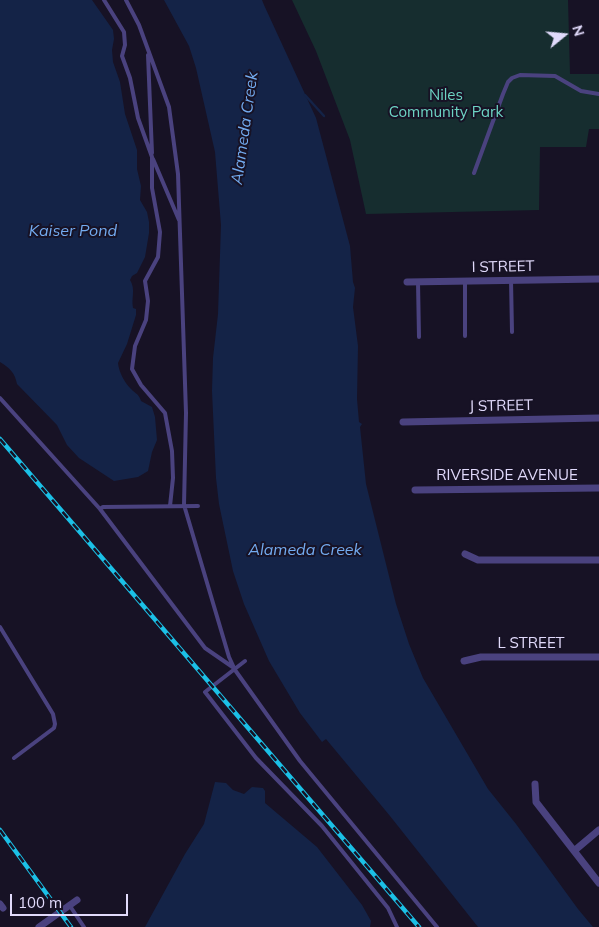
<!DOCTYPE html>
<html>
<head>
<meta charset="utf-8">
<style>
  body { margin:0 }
  #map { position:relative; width:599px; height:927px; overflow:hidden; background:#171225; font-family:Mulish,sans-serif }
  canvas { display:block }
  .north { position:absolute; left:539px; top:10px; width:50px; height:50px; -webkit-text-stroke:4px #171225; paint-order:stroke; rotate:73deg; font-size:14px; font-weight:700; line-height:20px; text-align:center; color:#e1dafb }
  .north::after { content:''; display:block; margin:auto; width:18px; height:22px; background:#e1dafb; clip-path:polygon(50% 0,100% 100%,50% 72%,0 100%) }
  .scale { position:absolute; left:10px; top:894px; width:118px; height:22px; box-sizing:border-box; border:2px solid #e1dafb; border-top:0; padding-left:6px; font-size:15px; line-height:18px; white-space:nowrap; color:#e1dafb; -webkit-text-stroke:4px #171225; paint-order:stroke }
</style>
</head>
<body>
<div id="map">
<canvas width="599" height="927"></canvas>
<div class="north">N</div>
<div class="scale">100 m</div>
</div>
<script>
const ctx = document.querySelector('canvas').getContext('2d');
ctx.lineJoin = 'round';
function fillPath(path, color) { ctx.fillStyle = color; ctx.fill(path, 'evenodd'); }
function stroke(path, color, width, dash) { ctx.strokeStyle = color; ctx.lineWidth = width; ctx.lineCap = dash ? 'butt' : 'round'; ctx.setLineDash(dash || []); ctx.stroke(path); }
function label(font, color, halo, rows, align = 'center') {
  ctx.font = font + ' Mulish,sans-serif'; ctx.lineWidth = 4; ctx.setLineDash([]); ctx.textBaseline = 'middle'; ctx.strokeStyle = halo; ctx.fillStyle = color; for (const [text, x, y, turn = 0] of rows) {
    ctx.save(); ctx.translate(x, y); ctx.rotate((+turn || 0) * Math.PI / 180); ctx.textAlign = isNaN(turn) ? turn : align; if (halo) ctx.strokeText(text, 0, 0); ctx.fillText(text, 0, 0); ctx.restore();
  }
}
fillPath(new Path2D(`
  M292 0H568L570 74H599V129H589L586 147H540L539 210 366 214 350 140 316 51Z`), '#162d2f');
fillPath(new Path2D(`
  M0 0H92L113 30 114 39 112 50 113 62 120 82 125 114 137 150V169L141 186 140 200 147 212 149 222V233L145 257 137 273 132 276 130 280C136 290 131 297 133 308L136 309V315L127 344 118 363C119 372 124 382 131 389 136 394 139 394 141 401L152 407 155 417 157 440 152 452 148 471 138 477 114 481 79 458 67 445 57 425 17 384C15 373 10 368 0 362Z
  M164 0H262L264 5 316 118 350 246 353 282 355 288 353 307 358 346 357 399 359 422 362 424 360 427 366 484 396 604 409 644 423 678 488 789 516 824 578 909 593 927H478L390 816 326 739 322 742 300 713 269 661 244 604 233 571 219 504 216 478 212 391 213 358 218 314 221 225 215 152 196 68 189 46Z
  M215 782 226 783 233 790 244 794 252 787 263 788 265 791V803L317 847 362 905 371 921 370 927H145L185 854 204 824Z`), '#142347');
stroke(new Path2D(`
  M305 95 324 116`), '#142347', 2.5);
stroke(new Path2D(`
  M104 0 124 32 125 45 122 56 130 78 138 118 152 157V188L160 232 158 257 145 281 148 301 146 320 135 346 132 369 141 385 165 413 172 451 173 478 170 506
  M126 0 139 25 169 107 178 174 186 413 184 505 229 657 235 670 300 761 437 927
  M148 55 152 153
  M153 159 179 220
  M474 173 503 94 508 82 512 78 520 75 555 76 581 91 599 94
  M511 280 512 332
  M465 281V336
  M418 282 419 337
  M0 398 100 509 205 648 234 668
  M100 509 103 507 198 506
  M0 627 53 714 55 724 54 728 14 758
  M245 661 205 692 256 758 322 826 388 908 397 927
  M70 906 84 927`), '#4a427f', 4);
stroke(new Path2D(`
  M407 282 599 279
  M403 422 599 418
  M415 490 599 488
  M465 554 478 560H599
  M464 661 481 657H599
  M535 784 536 802 599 883
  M574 851 599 830
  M0 904 3 908
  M39 927 77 900`), '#4a427f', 7);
const rail = new Path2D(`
  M0 439 419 927
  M0 830 71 927`);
stroke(rail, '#1bc0e6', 4.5);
stroke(rail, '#171225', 2.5, [8]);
label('15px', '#6dd4c4', '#171225', [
  ["Niles",446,95],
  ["Community Park",446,112]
]);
label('15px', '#e1dafb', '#171225', [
  ["I STREET",503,267,-1],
  ["J STREET",501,406,-1],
  ["RIVERSIDE AVENUE",507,475],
  ["L STREET",531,643]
]);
label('italic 16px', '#73abf0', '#171225', [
  ["Alameda Creek",245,128,-82],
  ["Kaiser Pond",73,231],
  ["Alameda Creek",305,550]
]);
</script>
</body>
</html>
